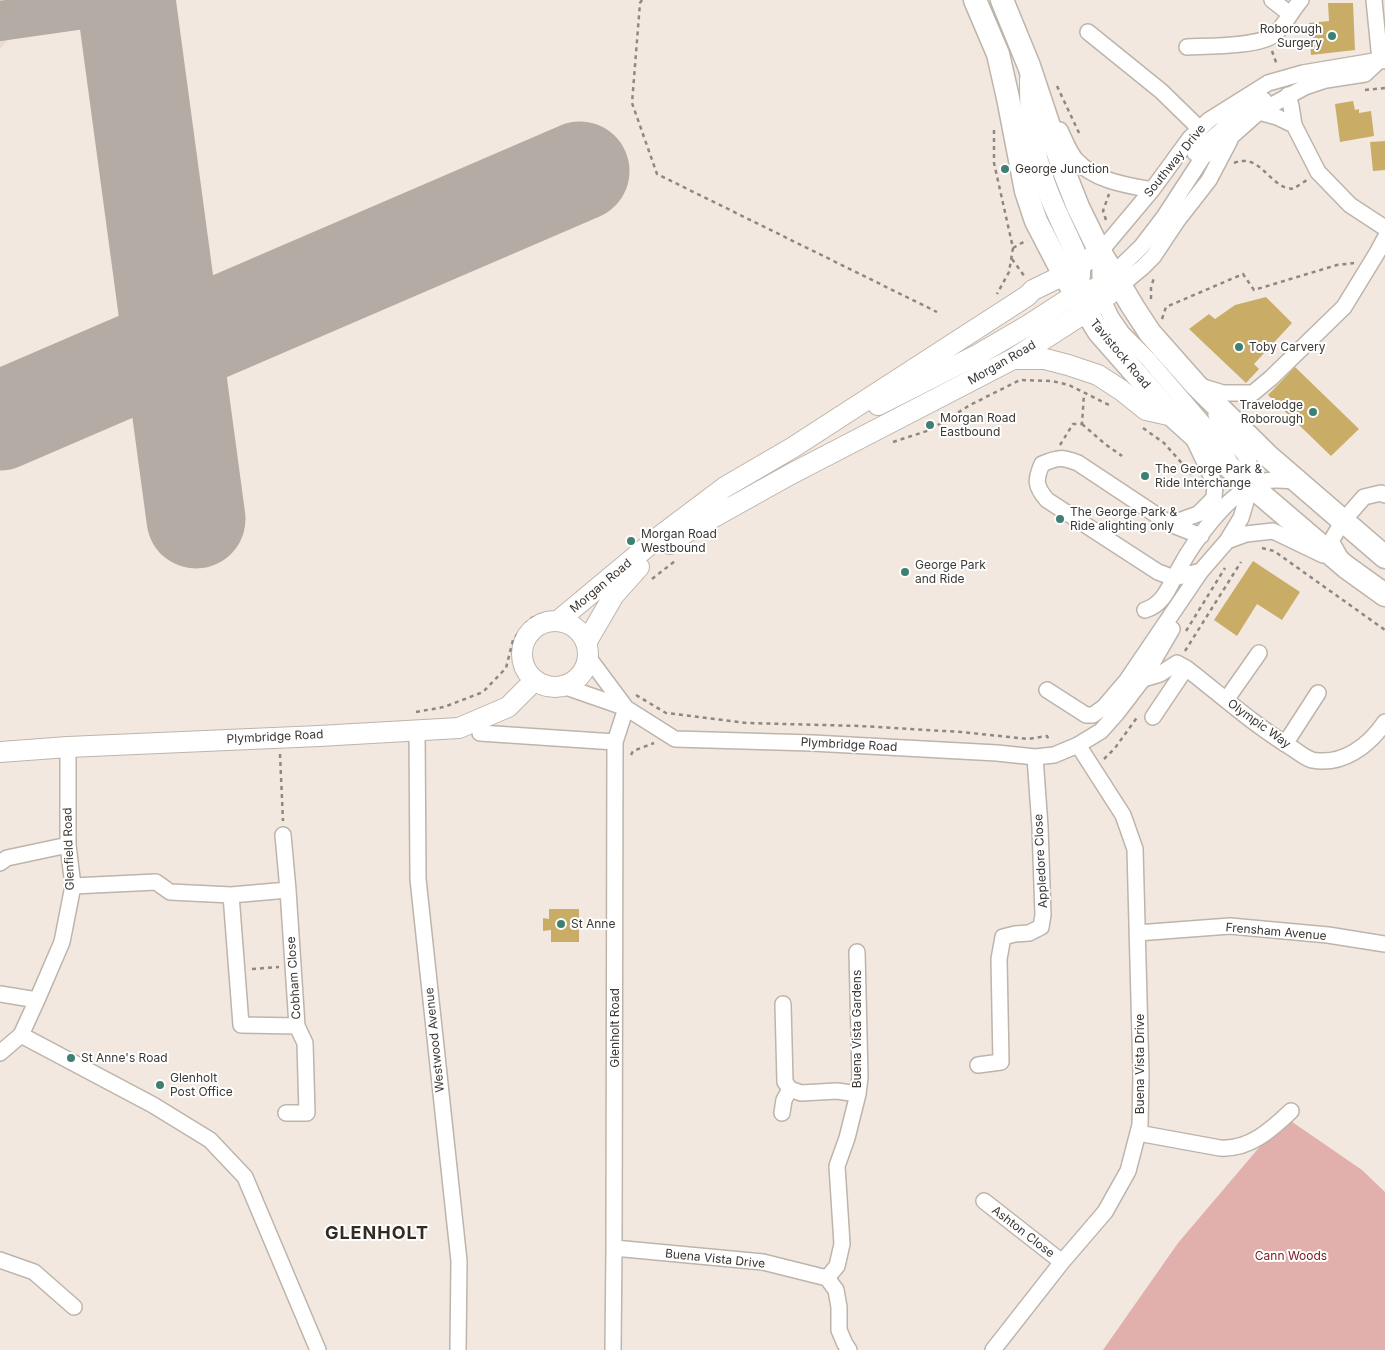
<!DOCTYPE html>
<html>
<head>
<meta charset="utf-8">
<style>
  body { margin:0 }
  canvas { display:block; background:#f2e8df }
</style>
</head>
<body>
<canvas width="1385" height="1350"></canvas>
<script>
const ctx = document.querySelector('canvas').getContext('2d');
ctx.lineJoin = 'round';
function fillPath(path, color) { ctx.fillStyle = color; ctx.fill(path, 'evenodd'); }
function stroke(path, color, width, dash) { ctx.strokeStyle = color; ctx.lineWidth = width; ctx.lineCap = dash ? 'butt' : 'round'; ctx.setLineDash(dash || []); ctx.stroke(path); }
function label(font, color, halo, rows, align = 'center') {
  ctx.font = font + ' Inter,sans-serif'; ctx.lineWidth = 4; ctx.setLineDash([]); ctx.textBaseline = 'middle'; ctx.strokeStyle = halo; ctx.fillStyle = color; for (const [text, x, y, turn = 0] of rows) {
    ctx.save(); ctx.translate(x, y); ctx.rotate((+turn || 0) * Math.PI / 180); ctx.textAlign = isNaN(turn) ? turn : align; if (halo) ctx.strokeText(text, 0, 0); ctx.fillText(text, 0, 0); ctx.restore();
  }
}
fillPath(new Path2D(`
  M0 0H5L11 37 0 49Z`), '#ebddce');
fillPath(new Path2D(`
  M1285 1117 1362 1170 1385 1192V1350H1103L1178 1243Z`), '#e1afac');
stroke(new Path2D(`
  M0 21 126 3`), '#b3aba4', 40);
stroke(new Path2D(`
  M126 0 196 519
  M0 421 580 171`), '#b3aba4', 99);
fillPath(new Path2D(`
  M1328 3H1353L1355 50 1311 55 1309 23 1329 21Z
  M1353 101 1355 110 1359 109V113L1371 111 1374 136 1340 142 1335 104Z
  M1385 141V170L1373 171 1370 142Z
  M1266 297 1292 323 1254 364 1259 369 1246 383 1189 329 1209 314 1215 319 1235 305Z
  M1295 367 1359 429 1331 456 1268 395Z
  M1253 561 1300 592 1282 620 1257 604 1237 636 1214 620Z
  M549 909H579V942H551V930L543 931V918L549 919Z`), '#c9ad66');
const minor = new Path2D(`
  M1272 0 1290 14
  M1374 0 1380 60
  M1088 32 1161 91 1200 129
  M1187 47C1207 46 1260 47 1275 34 1285 25 1292 10 1301 0
  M1288 95 1291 106 1294 125 1318 172 1350 205 1385 228
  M1259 112 1277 117 1294 125
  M1060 130C1065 140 1069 153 1077 161 1096 181 1126 185 1152 190
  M1195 153 1245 110 1264 100
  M1104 276 1114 273 1141 247 1164 217 1203 157 1232 136 1259 112 1305 87 1326 80 1365 74 1380 60
  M1120 286 1143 267 1153 257 1177 221 1209 180 1230 140
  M1200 386 1223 393H1253L1271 378 1344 307 1377 253 1385 238
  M1229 460 1221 444 1148 359 1122 333 1111 317 1102 298 1100 287V252L1152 190 1190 138 1209 120 1268 83 1303 73 1380 60 1385 61
  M1170 524 1198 514 1214 498 1215 484 1195 442
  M1201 536 1170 524 1078 463C1062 457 1058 457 1042 464 1035 480 1035 486 1047 500L1158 572 1174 578 1201 571
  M1227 541 1246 534 1273 531 1323 555
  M1340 557 1331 541 1343 521 1364 497 1381 493 1385 495
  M1145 610C1165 604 1170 584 1180 567 1194 541 1225 499 1251 486 1264 478 1281 480 1296 481
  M588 657 626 708
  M1143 679 1172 629
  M563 686 626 708 675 739 812 743 997 753 1035 757 1054 755 1078 745 1101 731 1117 713 1143 679 1160 674 1177 663 1186 668C1221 695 1254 725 1292 748 1298 752 1305 758 1312 760 1342 766 1369 746 1385 722
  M1047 690 1086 715H1093L1104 707 1127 680 1201 571 1227 541 1241 518 1251 485 1252 470 1248 460 1216 415
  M1226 700 1259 653
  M1153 717 1186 668
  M417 729 418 879 459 1261 458 1350
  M480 733 615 742
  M1285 744 1318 693
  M283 835 288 890
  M0 863 7 858 68 845
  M73 886 156 882 170 892 231 895 288 890 297 1026 241 1025 231 895
  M1137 933 1230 926 1328 935 1385 944
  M0 994 37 1000
  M21 1035 153 1105 210 1140 245 1177 318 1350
  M0 1053 21 1035 37 1000 62 942 73 886 68 845V747
  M978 1065 1001 1062 999 959 1003 937 1015 934 1029 933 1041 927 1043 915 1040 827 1035 757
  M790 1089 801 1093 837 1091 858 1094
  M286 1113H307L305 1043 297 1026
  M782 1113 784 1100 790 1089 785 1082 783 1004
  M1138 1133 1220 1148C1249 1150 1271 1130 1291 1111
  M984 1201 1062 1262
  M614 1248 763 1262 827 1278 836 1290 839 1307V1330L845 1344 849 1350
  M0 1260 34 1272 74 1307
  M827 1278 837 1266 842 1244 837 1166 847 1138 858 1094 860 1077 857 952
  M613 1350 614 1248 615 742 626 708
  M993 1350 1062 1262 1105 1212 1128 1171 1140 1125 1141 1074 1135 849 1123 815 1078 745`);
const major = new Path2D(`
  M1030 79C1030 110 1031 141 1041 171 1050 204 1068 233 1080 264V276
  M1013 359H1045L1068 365 1098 375 1121 390 1146 410 1173 416
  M878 405 979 354 1027 326 1075 295 1100 287 1116 285
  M670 544 687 532 791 474 1013 359 1086 312 1120 286
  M558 621 660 536 725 487 792 448 1027 296 1033 290 1064 275 1100 252
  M522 654a33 33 0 1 1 66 0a33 33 0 1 1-66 0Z
  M586 643 614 595 639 567
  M0 752 68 747 319 736 459 728 508 707 535 680`);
const highway = new Path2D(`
  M975 0 998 54 1008 98 1026 191 1036 221 1064 275 1099 332 1173 416 1236 473 1346 567 1385 595
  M1002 0 1029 66 1065 174 1078 207 1100 252 1133 307 1150 333 1196 385 1268 456 1385 557`);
stroke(minor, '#bdb4ab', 18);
stroke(major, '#bdb4ab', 22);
stroke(highway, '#bdb4ab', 25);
stroke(new Path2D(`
  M642 0 640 3 632 103 657 174 937 312
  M1272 51 1277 65
  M1057 86 1080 135
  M1365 90 1385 88
  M994 130V163L1013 248 1009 272 997 294
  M1234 163C1256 154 1265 176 1282 186 1285 188 1290 188 1293 189L1307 180
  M1106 220 1103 211 1109 194
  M1013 248 1027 240
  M1012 259 1025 277
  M1151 299V287L1154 278
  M1162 319 1166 307 1243 274 1254 290 1337 265 1354 263
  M1082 424 1105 444 1122 456
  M1143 428 1164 443 1194 477
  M893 442 930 430 970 405 1020 380 1052 381 1069 385 1111 406
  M1060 445 1073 424H1082L1084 394
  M1262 548 1274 551 1385 630
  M652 579 675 561
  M1186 631 1225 568
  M1185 651 1241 562
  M636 695 666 713 747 723 860 726 961 732 1028 739 1047 736 1049 740
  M416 712 444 707 483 692 506 668 513 640 530 619 542 614
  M280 754 283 821
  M631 755 633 751 654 743
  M1104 759 1115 748 1138 716
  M252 969 279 967`), '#8f8882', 2.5, [4, 4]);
stroke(minor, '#fff', 15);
stroke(major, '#fff', 20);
stroke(highway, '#fff', 22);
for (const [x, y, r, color] of [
  [1332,36,5,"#3e8071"],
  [1005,169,5,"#3e8071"],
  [1239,347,5,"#3e8071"],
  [1313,412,5,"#3e8071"],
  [930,425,5,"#3e8071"],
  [1145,476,5,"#3e8071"],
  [1060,519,5,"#3e8071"],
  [631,541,5,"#3e8071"],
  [905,572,5,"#3e8071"],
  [561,924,5,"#3e8071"],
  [71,1058,5,"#3e8071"],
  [160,1085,5,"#3e8071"]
]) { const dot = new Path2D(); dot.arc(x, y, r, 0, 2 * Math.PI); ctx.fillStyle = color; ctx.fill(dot); stroke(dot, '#fff', 2); }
label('12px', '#3b3733', '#fff', [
  ["Roborough",1322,29,"right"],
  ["Surgery",1322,43,"right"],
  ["George Junction",1015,169],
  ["Toby Carvery",1249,347],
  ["Travelodge",1303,405,"right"],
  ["Roborough",1303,419,"right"],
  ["Morgan Road",940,418],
  ["Eastbound",940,432],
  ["The George Park &",1155,469],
  ["Ride Interchange",1155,483],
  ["The George Park &",1070,512],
  ["Ride alighting only",1070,526],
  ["Morgan Road",641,534],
  ["Westbound",641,548],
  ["George Park",915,565],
  ["and Ride",915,579],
  ["St Anne",571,924],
  ["St Anne's Road",81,1058],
  ["Glenholt",170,1078],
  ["Post Office",170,1092]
], 'left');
label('12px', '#3b3733', '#fff', [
  ["Southway Drive",1175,161,-51],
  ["Tavistock Road",1120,354,50],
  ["Morgan Road",1002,363,-30],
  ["Morgan Road",601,586,-40],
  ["Olympic Way",1259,724,36],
  ["Plymbridge Road",275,737,-3],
  ["Plymbridge Road",849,745,3],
  ["Glenfield Road",69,849,-92],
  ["Appledore Close",1041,861,-93],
  ["Frensham Avenue",1276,932,5],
  ["Cobham Close",294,978,-94],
  ["Glenholt Road",615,1028,-90],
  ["Buena Vista Gardens",857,1029,-90],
  ["Westwood Avenue",435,1040,-96],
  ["Buena Vista Drive",1140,1064,-90],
  ["Ashton Close",1023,1232,38],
  ["Buena Vista Drive",715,1259,6]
]);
label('12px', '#75181e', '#fff', [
  ["Cann Woods",1291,1256]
]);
ctx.letterSpacing = '1px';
label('bold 18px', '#322b24', '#fff', [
  ["GLENHOLT",377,1234]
]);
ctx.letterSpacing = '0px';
</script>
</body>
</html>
